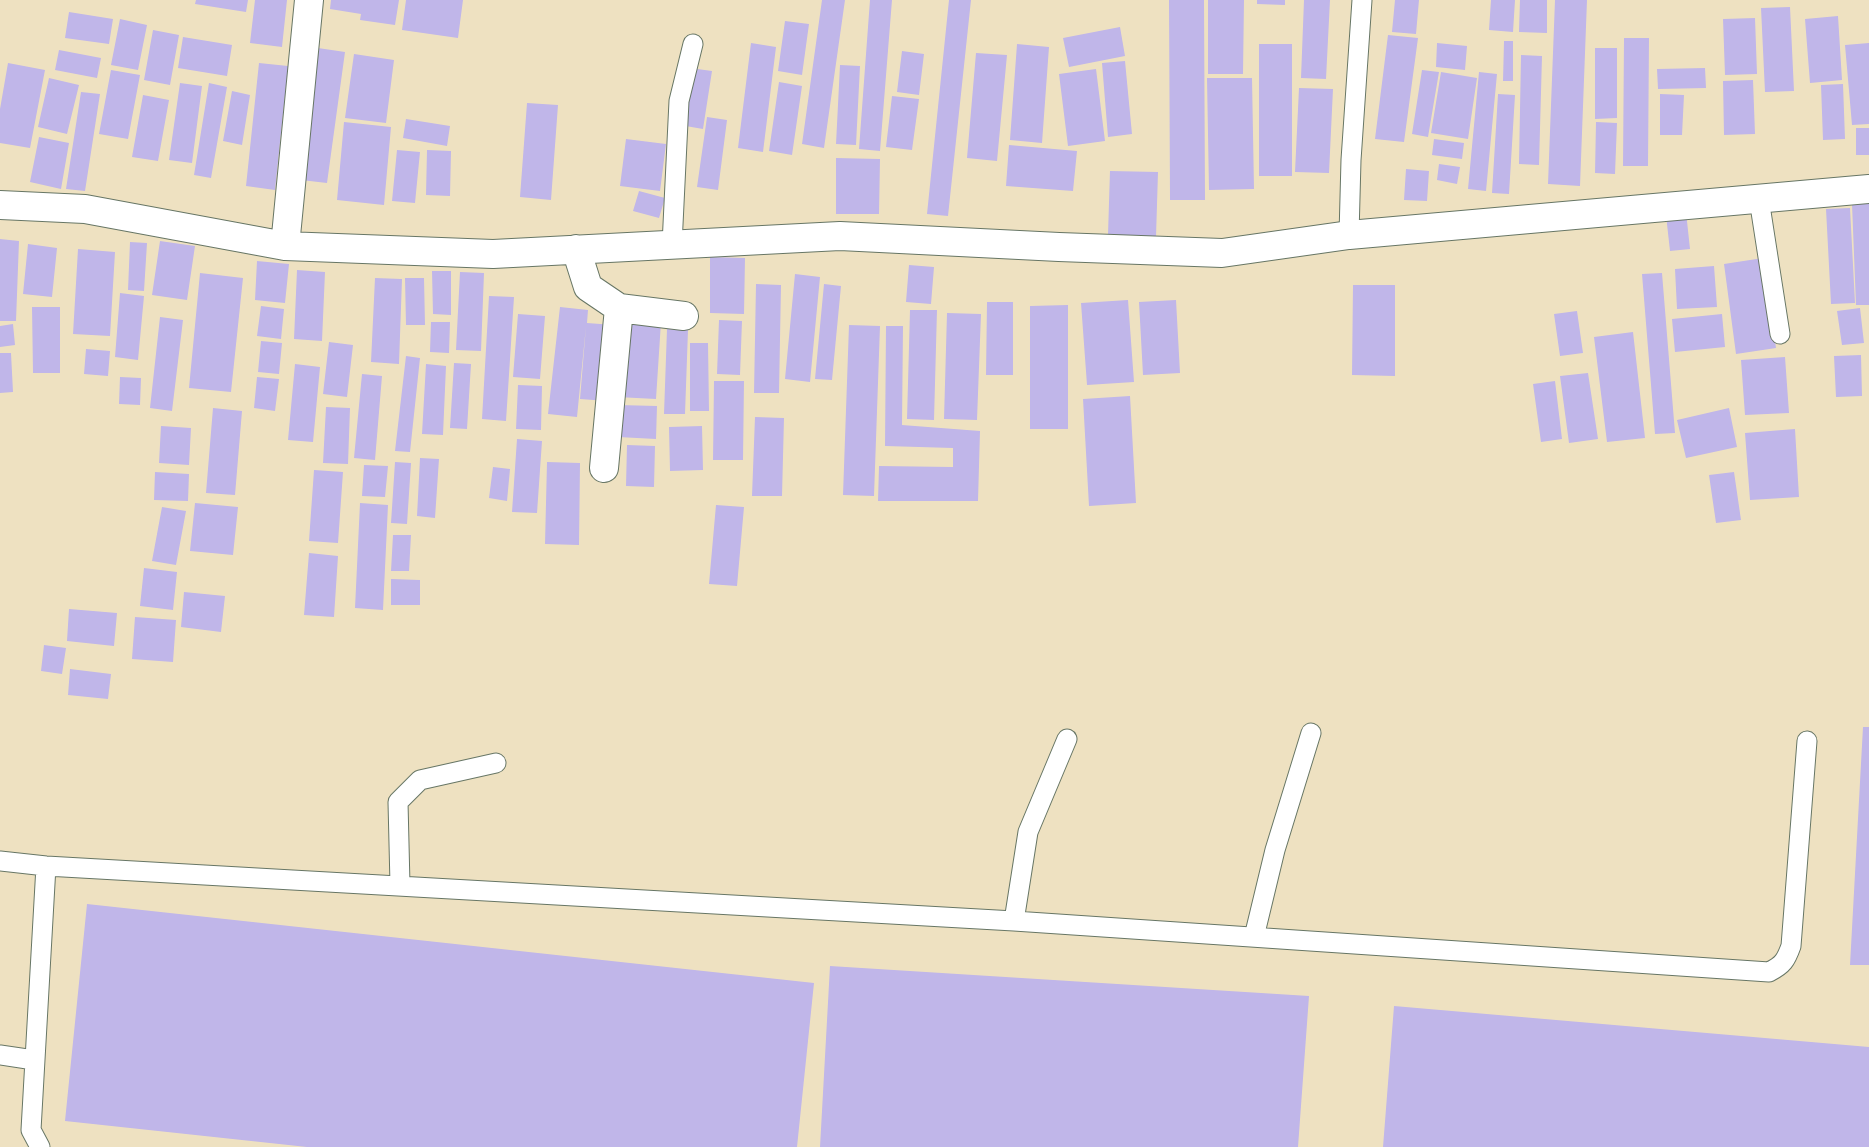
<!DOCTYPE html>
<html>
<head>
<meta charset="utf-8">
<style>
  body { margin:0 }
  canvas { display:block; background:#eee1c1 }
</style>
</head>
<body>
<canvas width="1869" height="1147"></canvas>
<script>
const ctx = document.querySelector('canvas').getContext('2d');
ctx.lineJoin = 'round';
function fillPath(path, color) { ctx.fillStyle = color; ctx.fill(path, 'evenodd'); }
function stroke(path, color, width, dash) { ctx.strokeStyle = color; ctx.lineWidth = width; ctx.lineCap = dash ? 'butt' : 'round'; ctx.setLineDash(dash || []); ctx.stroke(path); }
fillPath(new Path2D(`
  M196 0H248L246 12 195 4Z
  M255 0H287L282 47 250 43Z
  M331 0H399L395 25 360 20 361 14 330 9Z
  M406 0H463L458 38 402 30Z
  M822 0H845L824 148 802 144Z
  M870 0H892L880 151 859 149Z
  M949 0H971L948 216 927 214Z
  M1169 0H1204L1205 200H1170Z
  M1208 0H1244L1243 74H1208Z
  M1257 0H1285V5L1257 4Z
  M1304 0H1330L1326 79 1301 78Z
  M1395 0H1419L1416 34 1392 32Z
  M1491 0H1515L1513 32 1489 30Z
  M1520 0H1547V33L1519 32Z
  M1555 0H1587L1580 186 1548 184Z
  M1790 7 1794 91 1765 92 1761 8Z
  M69 12 113 19 109 44 65 38Z
  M1838 16 1842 80 1810 83 1805 19Z
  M1755 18 1757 74 1725 75 1723 19Z
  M120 19 147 25 138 70 111 65Z
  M785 21 809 24 802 75 778 71Z
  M1120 27 1125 56 1069 67 1063 38Z
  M153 30 179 35 170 85 144 80Z
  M1388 35 1418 38 1404 142 1375 139Z
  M183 37 232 45 227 76 178 68Z
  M1624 38H1649L1648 166H1623Z
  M1504 41H1513V81H1503Z
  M751 43 776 47 763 152 738 148Z
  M1437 43 1467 46 1465 70 1436 67Z
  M1869 43V124L1852 125 1845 45Z
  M1017 44 1049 47 1042 143 1010 140Z
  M1259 44H1292V176H1259Z
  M318 48 345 52 327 183 301 180Z
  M1595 48H1617V118L1595 119Z
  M59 50 101 58 97 78 55 70Z
  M902 51 924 54 919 95 897 92Z
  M976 53 1007 55 997 161 967 158Z
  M354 54 394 60 386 123 345 118Z
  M1521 55 1542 56 1539 165 1519 164Z
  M1125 61 1132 134 1108 137 1102 63Z
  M8 63 45 70 30 148 0 143V109Z
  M259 63 288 66 275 190 246 186Z
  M840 65 860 66 856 145 836 144Z
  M690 68 712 71 703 129 680 125Z
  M1705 68 1706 88 1658 89 1657 69Z
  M1096 69 1105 141 1068 146 1059 74Z
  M111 70 140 75 128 139 99 134Z
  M1422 70 1439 72 1428 137 1412 134Z
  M1441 72 1477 78 1468 139 1431 133Z
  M1479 72 1497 74 1486 191 1468 189Z
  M49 78 79 85 67 134 38 127Z
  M1207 78H1252L1254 189 1209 190Z
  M1753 80 1755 134 1724 135 1723 81Z
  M779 82 802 86 792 155 769 151Z
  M180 83 202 86 192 163 169 160Z
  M209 83 227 87 211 178 194 175Z
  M1843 84 1845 139 1823 140 1821 85Z
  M1299 88 1333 89 1329 173 1295 172Z
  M232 91 250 95 242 145 223 141Z
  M81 92 100 94 85 191 66 189Z
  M1498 94 1515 95 1509 194 1492 193Z
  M1660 94 1684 95 1682 135H1660Z
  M143 95 169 100 158 161 132 157Z
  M892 96 919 99 912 150 886 147Z
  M527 103 558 105 551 200 520 197Z
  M707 117 727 120 718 190 697 187Z
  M406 119 450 126 447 146 403 138Z
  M344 122 391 127 384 205 337 200Z
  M1596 122 1617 123 1615 174 1595 173Z
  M1856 128H1869V155H1856Z
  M39 137 69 143 61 189 30 182Z
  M626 139 666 144 660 191 620 186Z
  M1434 139 1464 143 1462 159 1432 155Z
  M1009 145 1077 151 1073 191 1006 186Z
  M397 150 420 152 415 203 392 201Z
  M427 150 451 151 450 196 426 195Z
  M836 158 880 159 879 214H836Z
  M1439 164 1460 167 1457 184 1437 180Z
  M1406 169 1429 171 1427 201 1404 200Z
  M1110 171 1158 172 1156 237 1108 235Z
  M639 191 665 198 659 218 633 211Z
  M1869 203V305H1856L1852 204Z
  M1850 208 1855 303 1831 304 1826 209Z
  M1686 212 1690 249 1670 251 1666 215Z
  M0 239 19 241 16 321H0Z
  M160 241 195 246 187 300 152 295Z
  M130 242 147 243 144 291 128 290Z
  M28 244 57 248 52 297 23 294Z
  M78 249 115 252 110 336 73 334Z
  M710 257 745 258 744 314 710 313Z
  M1763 258 1776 348 1736 354 1724 264Z
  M257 261 289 264 285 303 255 300Z
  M909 265 934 267 931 304 906 302Z
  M1714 266 1717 307 1677 309 1675 269Z
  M297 270 325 272 322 341 294 339Z
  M432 271H451V315L433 314Z
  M460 272 484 273 481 351 456 350Z
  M200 273 243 278 231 392 189 388Z
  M1662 273 1675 433 1655 434 1642 274Z
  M795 274 820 277 810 382 785 379Z
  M375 278 402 279 399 364 371 362Z
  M405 278H424L425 325H406Z
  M756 284 781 285 779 393H754Z
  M824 284 841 286 832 380 815 379Z
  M1353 285H1395V376L1352 375Z
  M120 293 144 296 138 360 115 357Z
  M489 296 514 297 506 421 482 419Z
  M1128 300 1134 382 1087 385 1081 303Z
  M1176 300 1180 373 1143 375 1139 302Z
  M987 302H1013V375H986Z
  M1068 305V429H1030V306Z
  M261 306 284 309 281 339 257 336Z
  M32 307H60V373H33Z
  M560 307 588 310 587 323 614 325 607 401 580 399 586 326 577 417 548 414Z
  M1860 308 1864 343 1842 345 1837 311Z
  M910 310H937L934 420 907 419Z
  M1577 311 1583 353 1560 356 1554 314Z
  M947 313 981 314 977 420 944 419Z
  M518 314 545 316 540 379 513 377Z
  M1722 314 1725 347 1675 352 1672 319Z
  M160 317 183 320 172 411 150 408Z
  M622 320 661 322 656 399 617 397Z
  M719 320 742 321 740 375 717 374Z
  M431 322H450L449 353 430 352Z
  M13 324 15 345 0 347V326Z
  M849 325 880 326 874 496 843 495Z
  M886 326H903L902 425 980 431 978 501H878L879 466 953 467V448L885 446Z
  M667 329 688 330 685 414H664Z
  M1633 332 1645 438 1607 442 1594 337Z
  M261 341 282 343 279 374 258 372Z
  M329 342 353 345 347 397 323 394Z
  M690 343H708L709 411H690Z
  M86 349 110 351 108 376 84 374Z
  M0 353H11L13 392 0 393Z
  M1861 355 1862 396 1836 397 1834 356Z
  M406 356 420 358 410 452 395 451Z
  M1785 357 1789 413 1745 415 1741 360Z
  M454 363 471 364 467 429 450 428Z
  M295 364 320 367 313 442 288 440Z
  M426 364 446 366 443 435 422 434Z
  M1588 373 1598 439 1569 443 1560 376Z
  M362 374 382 376 375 460 354 458Z
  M120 377 141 378 140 405 119 404Z
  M257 377 279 379 275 411 254 408Z
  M714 381H744L743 460H713Z
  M1555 381 1562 439 1541 442 1533 384Z
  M518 385 542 386 541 430 516 429Z
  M1130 396 1136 503 1089 506 1083 399Z
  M618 405 657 406 656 439 618 437Z
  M326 407 350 408 348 464 323 463Z
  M213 408 242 411 235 495 206 493Z
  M1729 408 1737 447 1686 458 1677 420Z
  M755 417 784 418 782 496H752Z
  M161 426 191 428 189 465 159 463Z
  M702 426 703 470 670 471 669 427Z
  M1795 429 1799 497 1750 500 1745 433Z
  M517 439 542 441 537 513 512 512Z
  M627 445 655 446 654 487 626 486Z
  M420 458 439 459 435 518 417 516Z
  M395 462 411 463 407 524 391 523Z
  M547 462 580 463 579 545 545 544Z
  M364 465 388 466 385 497 362 496Z
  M493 467 510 469 507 501 489 498Z
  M314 470 343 472 338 543 309 541Z
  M155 472 189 474 188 501 154 500Z
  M1734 472 1741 520 1716 523 1709 475Z
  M195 503 238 507 233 555 190 551Z
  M360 503 388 505 383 610 355 608Z
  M716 505 744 507 737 586 709 584Z
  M162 507 186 511 176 565 152 561Z
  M393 535H411L409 571H391Z
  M309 553 338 556 334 617 304 615Z
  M144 568 177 572 173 610 140 606Z
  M391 579 420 580V605H391Z
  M184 592 225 596 221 632 181 627Z
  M69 609 117 613 114 646 67 641Z
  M135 617 176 620 173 662 132 659Z
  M44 645 66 648 62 674 41 671Z
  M70 669 111 674 108 699 68 695Z
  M1863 727H1869V965H1850Z
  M87 904 814 983 797 1147H307L65 1121Z
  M830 966 1309 996 1298 1147H820Z
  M1394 1006 1869 1047V1147H1383Z`), '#c0b6e9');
const service = new Path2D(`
  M1759 199 1780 334
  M1349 235 1351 160 1362 0
  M672 245 679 101 693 44
  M0 861 46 866 1014 921 1769 972C1783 965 1786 960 1791 946L1807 741
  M400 885 398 802 420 780 496 763
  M1014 921 1028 832 1067 739
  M1254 937 1275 850 1311 733
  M0 1055 34 1060
  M40 1147 31 1130 46 866`);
const minor = new Path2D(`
  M0 205 85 209 285 246 493 254 840 236 1059 247 1222 253 1349 235 1869 189
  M285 246 309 0
  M576 249 588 287 619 308 684 316
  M604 468 619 308`);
stroke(service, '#677665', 21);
stroke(minor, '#677665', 30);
stroke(service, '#fff', 19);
stroke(minor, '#fff', 28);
</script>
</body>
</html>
